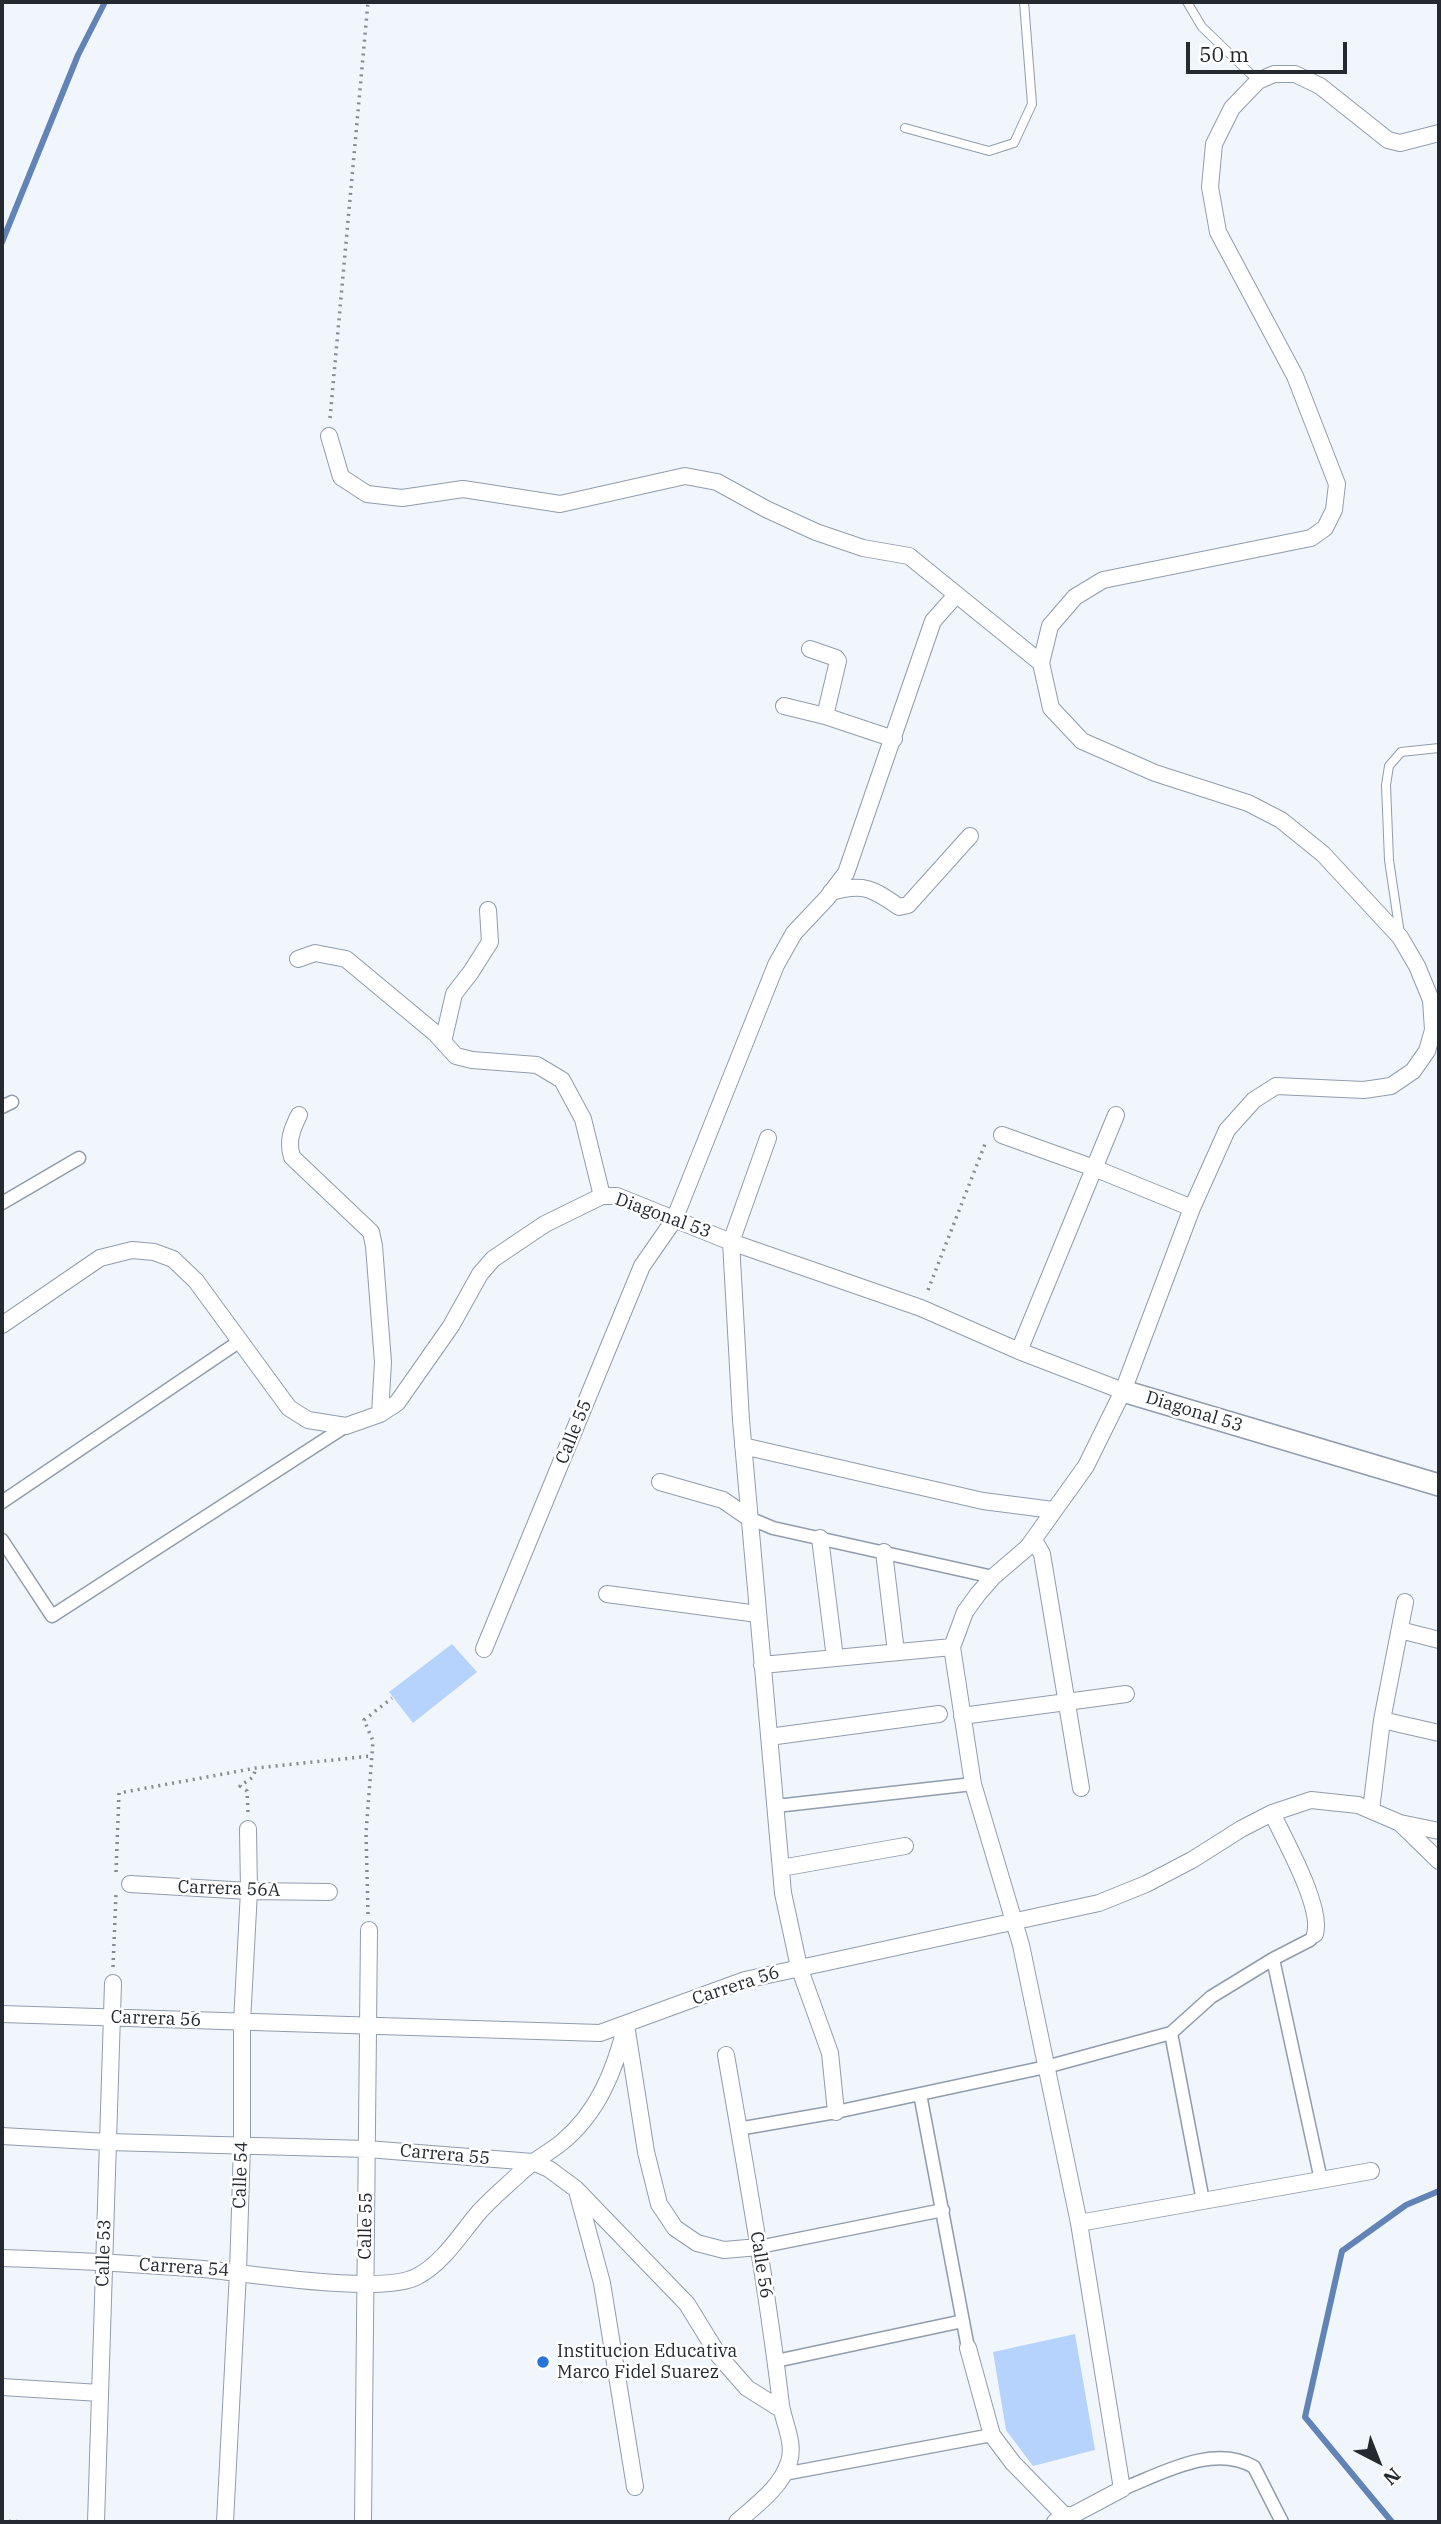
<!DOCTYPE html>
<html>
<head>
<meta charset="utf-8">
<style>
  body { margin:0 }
  #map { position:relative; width:1441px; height:2524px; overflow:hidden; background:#f1f6fd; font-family:"IBM Plex Serif",serif }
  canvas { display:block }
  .frame { position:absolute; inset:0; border:4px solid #252a30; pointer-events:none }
  .north { position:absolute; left:1343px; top:2426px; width:70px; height:70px; -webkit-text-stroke:5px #fff; paint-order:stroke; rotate:138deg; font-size:19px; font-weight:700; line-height:28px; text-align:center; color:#252a30 }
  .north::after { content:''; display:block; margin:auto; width:24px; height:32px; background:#252a30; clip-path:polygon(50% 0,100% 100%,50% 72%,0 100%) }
  .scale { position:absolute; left:1186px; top:42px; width:161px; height:32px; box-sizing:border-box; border:4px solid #252a30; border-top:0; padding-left:9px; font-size:21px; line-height:24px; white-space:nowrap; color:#252a30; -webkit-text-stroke:5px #fff; paint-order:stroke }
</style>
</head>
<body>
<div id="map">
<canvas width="1441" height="2524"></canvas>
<div class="frame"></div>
<div class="north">N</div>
<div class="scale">50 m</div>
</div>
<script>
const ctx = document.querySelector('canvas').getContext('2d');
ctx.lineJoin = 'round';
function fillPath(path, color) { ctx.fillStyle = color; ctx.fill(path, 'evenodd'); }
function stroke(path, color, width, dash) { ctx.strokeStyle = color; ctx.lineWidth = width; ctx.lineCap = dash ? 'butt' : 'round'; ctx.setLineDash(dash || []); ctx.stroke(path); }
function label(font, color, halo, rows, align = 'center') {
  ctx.font = font + ' "IBM Plex Serif",serif'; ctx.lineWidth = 5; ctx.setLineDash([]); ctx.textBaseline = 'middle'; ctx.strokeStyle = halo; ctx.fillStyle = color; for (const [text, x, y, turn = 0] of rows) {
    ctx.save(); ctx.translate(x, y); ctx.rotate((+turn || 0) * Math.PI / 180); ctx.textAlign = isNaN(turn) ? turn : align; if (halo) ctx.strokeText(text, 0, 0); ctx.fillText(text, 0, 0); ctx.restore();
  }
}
fillPath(new Path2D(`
  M452 1644 477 1672 413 1723 389 1692Z
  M1075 2334 1095 2450 1033 2466 1006 2430 993 2352Z`), '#b6d3fd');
stroke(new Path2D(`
  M2 242 78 55 105 2
  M1392 2522 1305 2417 1342 2251 1406 2205 1439 2191`), '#6183b6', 6);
const service = new Path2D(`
  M1187 2 1202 27 1258 81
  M905 128 989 151 1014 143 1032 104 1024 2
  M1400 934 1389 860 1386 785 1389 766 1401 752 1439 748`);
const pedestrian = new Path2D(`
  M2 1107 12 1102
  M2 1203 79 1158
  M2 1502 240 1341
  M749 1518 773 1528 993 1577
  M2 1540 52 1616 346 1426
  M776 1806 973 1784
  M1273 1959 1321 2180
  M1171 2033 1203 2201
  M920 2094 968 2348
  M738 2129 836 2112 1046 2067 1171 2033 1211 1997 1273 1959 1310 1940 1315 1934
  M759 2247 943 2210
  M776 2361 963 2321
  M784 2474 992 2435
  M1122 2489C1161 2474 1214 2443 1254 2467L1282 2522`);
const minor = new Path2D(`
  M329 436 341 477 367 494 402 498 463 489 560 504 685 476 717 482 766 509 816 532 863 548 909 556 1041 663
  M810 649 836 658 838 661 825 716
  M784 706 825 716 894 739
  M831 892C863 883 872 888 899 907L908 905 970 836
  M298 959 315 953 346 959 435 1033 456 1056 472 1060 537 1065 562 1080 583 1119 602 1196
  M443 1042 454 994 471 972 490 942 488 910
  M299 1115C292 1129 287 1141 292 1157L371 1232 374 1246 383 1362 380 1414
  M1002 1135 1094 1168 1192 1208
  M768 1138 731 1242 741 1420 783 1893 799 1967 830 2053 836 2112
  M2 1325 100 1258 132 1250 154 1252 173 1259 196 1281 289 1408 308 1420 346 1426 380 1414 397 1403 451 1326 480 1274 493 1259 545 1224 602 1196H617L731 1242 921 1308 1019 1351 1123 1391
  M1019 1351 1116 1115
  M743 1446 983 1501 1053 1510
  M660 1482 723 1500 749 1518
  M820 1538 835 1658
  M1034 1540 1042 1554 1081 1788
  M884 1552 896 1652
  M607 1594 758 1614
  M1400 1630 1439 1640
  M484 1649 642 1266 674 1220 776 965 794 933 827 898 846 873 933 621 956 595
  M762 1665 952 1647
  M962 1716 1126 1694
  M1382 1720 1439 1733
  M769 1737 939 1714
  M1371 1810 1382 1720 1405 1602
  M1272 1813C1284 1839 1323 1907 1315 1934
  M1400 1823 1439 1861
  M781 1868 905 1846
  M130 1884 249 1891 329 1892
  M2 2014 600 2033 745 1980 1099 1903 1146 1884 1192 1860 1241 1829 1272 1813 1311 1800 1358 1805 1400 1823 1439 1831
  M627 2031 646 2152 659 2204 675 2228 697 2243 724 2250 759 2247
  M726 2055C746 2171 767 2287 781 2405 784 2424 795 2443 789 2462 781 2488 756 2505 737 2522
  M2 2136 108 2142 367 2149 533 2162 549 2169 576 2189 687 2304 719 2356 747 2388 782 2410
  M577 2191 602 2283 635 2487
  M1079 2223 1371 2171
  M2 2258C69 2260 136 2264 203 2269 248 2273 384 2296 418 2276 444 2262 461 2233 480 2211 492 2198 505 2187 518 2175 531 2162 547 2154 561 2143 598 2113 615 2070 626 2025
  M968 2348 992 2435 1013 2463 1064 2515
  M2 2387 100 2393
  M96 2522 113 1983
  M225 2522 238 2272 242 2145V2022L249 1891 248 1829
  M363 2522 369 1930
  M1055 2522 1064 2515H1073L1122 2489 1079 2223 1021 1945 973 1784 952 1647 965 1612 978 1594 993 1577 1028 1547 1086 1466 1123 1391 1192 1208 1227 1130 1254 1100 1276 1086 1364 1090 1391 1086 1413 1071 1427 1051 1433 1030 1431 1000 1417 966 1400 937 1323 854 1281 820 1248 803 1155 773 1082 741 1051 708 1041 663 1050 626 1075 597 1103 580 1311 538 1325 528 1334 510 1337 484 1295 376 1218 232 1210 187 1214 144 1232 108 1258 81 1274 74H1295L1320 86 1388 140 1400 143 1439 133`);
const tertiary = new Path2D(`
  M1123 1391 1439 1485`);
stroke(service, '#919cac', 10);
stroke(pedestrian, '#919cac', 15);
stroke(minor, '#919cac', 18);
stroke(tertiary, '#919cac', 24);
stroke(new Path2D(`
  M330 418 368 2
  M928 1290 985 1144
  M248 1812 247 1791 240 1786 253 1777 256 1768
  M116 1872 119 1793 256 1768 371 1756
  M368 1914 366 1833 373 1741 364 1720 392 1698
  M113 1967 116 1894
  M2 2521 26 2522`), '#868b91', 3.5, [2, 5]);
stroke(service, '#fff', 8);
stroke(pedestrian, '#fff', 12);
stroke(minor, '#fff', 16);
stroke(tertiary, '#fff', 21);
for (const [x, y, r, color] of [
  [543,2362,7,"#2774df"]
]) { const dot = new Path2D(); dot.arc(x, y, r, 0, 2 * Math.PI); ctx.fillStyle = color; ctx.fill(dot); stroke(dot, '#fff', 2.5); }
label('18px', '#252a30', '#fff', [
  ["Diagonal 53",663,1216,20],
  ["Diagonal 53",1194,1412,17],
  ["Calle 55",574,1432,-68],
  ["Carrera 56A",229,1889,2],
  ["Carrera 56",736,1986,-18],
  ["Carrera 56",156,2019,2],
  ["Carrera 55",445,2155,5],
  ["Calle 54",241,2175,-88],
  ["Calle 55",366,2226,-89],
  ["Calle 53",104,2253,-88],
  ["Calle 56",761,2265,81],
  ["Carrera 54",184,2268,4]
]);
label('18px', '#252a30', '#fff', [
  ["Institucion Educativa",557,2352],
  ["Marco Fidel Suarez",557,2373]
], 'left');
</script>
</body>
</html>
